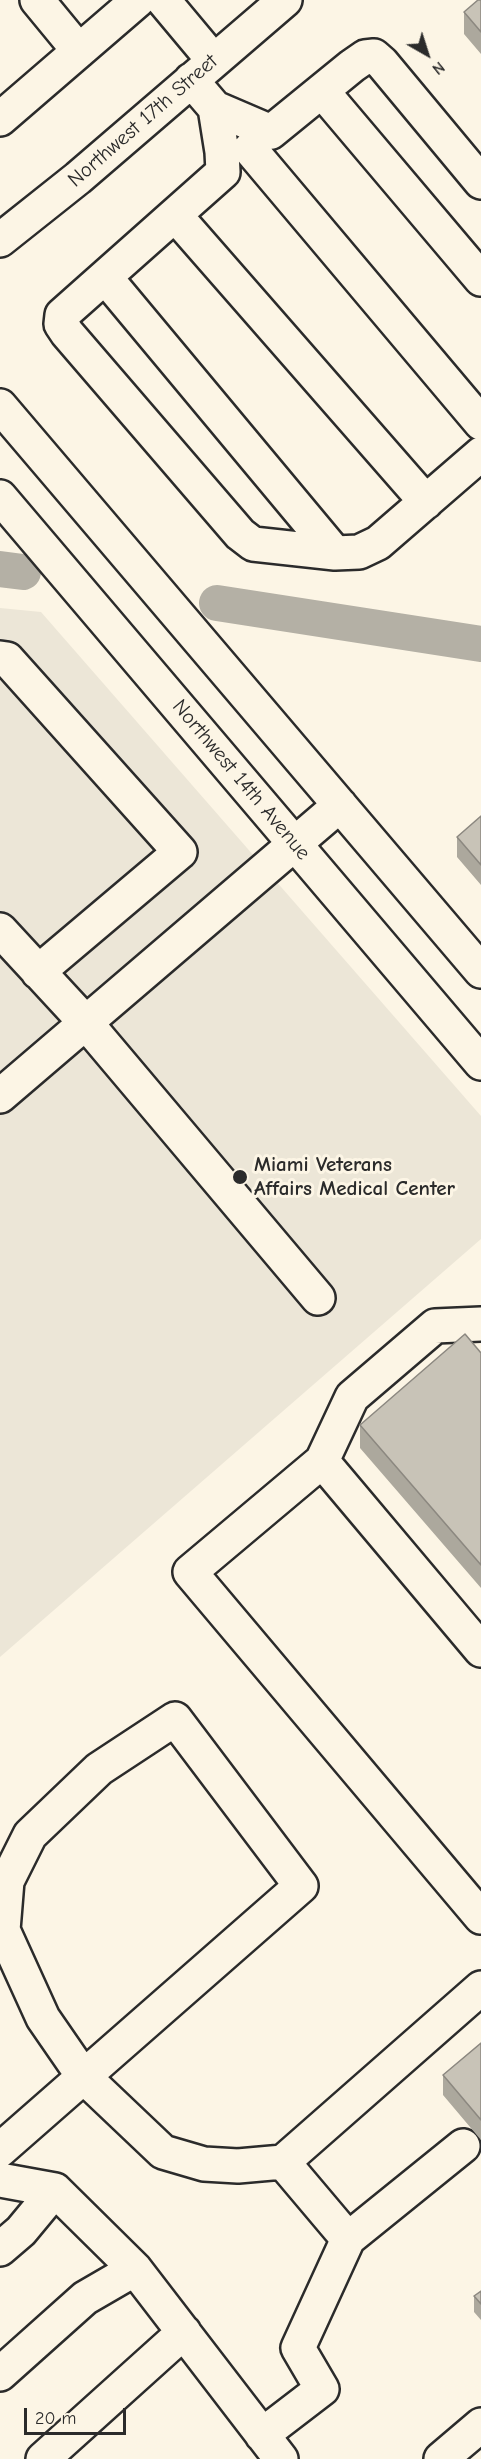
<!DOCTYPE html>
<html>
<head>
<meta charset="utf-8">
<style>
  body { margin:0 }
  #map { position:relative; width:481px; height:2459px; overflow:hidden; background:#fcf5e5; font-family:"Comic Neue",sans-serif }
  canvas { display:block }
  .north { position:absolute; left:397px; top:24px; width:60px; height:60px; -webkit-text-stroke:4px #fcf5e5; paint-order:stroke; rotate:141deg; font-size:16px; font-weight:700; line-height:24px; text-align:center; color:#2b2b2b }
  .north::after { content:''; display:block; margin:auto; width:21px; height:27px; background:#2b2b2b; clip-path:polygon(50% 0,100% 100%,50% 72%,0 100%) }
  .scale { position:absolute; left:24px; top:2408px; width:102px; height:27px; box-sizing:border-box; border:3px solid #2b2b2b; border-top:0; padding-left:8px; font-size:18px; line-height:21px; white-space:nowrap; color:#2b2b2b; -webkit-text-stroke:4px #fcf5e5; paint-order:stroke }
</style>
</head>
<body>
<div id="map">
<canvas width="481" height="2459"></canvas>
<div class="north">N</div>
<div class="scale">20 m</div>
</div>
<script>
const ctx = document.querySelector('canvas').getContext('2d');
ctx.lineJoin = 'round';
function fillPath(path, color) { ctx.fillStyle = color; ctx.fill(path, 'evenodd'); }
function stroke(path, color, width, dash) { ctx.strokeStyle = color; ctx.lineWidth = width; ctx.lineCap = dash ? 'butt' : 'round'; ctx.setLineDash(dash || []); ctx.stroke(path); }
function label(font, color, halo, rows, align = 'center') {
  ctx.font = font + ' "Comic Neue",sans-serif'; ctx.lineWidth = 6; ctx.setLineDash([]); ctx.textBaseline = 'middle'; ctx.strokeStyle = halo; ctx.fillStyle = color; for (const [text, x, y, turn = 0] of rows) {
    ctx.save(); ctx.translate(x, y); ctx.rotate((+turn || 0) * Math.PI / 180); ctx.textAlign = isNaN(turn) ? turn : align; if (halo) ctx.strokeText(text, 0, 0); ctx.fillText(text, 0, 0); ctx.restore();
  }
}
fillPath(new Path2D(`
  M0 608 41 612 481 1116V1239L0 1657Z`), '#ece6d7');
stroke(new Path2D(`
  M0 569 23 572
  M217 603 481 644`), '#b4b0a5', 36);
const minor = new Path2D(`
  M37 0 79 51
  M163 0 214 61
  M191 80 215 108 271 132 352 66 365 57 374 56 382 63 481 182
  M322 91 481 279
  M215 108 222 152 223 172 62 315 61 324 67 333 240 534 253 544 335 553 359 552 378 543 481 454
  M0 119 138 0
  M250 149 481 423
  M175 215 426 502
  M0 240 78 178 285 0
  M105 277 335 553
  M0 406 481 971
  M0 497 481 1063
  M0 658 7 659 180 852 38 972
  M0 930 86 1023 318 1298
  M0 1096 340 805
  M322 1461 352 1397 435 1326 481 1324
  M481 1650 322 1461 190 1572 481 1917
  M0 2150 301 1886 175 1719 99 1769 30 1835 7 1881 3 1930 43 2018 83 2076 163 2152 204 2164 238 2166 283 2162
  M0 2180 55 2190 135 2269 281 2459
  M348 2239 463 2146
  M0 2249 21 2231 55 2190
  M0 2374 85 2298 135 2269
  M262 2435 322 2389 298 2348 348 2239 283 2162 481 1988
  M43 2459 184 2332
  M441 2459 481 2425`);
stroke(minor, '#2b2b2b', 38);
stroke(minor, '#fcf5e5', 33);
fillPath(new Path2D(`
  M481 0V54L464 34V12Z
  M481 816V885L457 857V837Z
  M481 1353V1588L360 1448V1425Z
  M481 2043V2140L443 2095V2075Z
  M481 2291V2320L474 2312V2296Z`), '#aca89d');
const building = new Path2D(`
  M478 0H481V32L464 12Z
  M481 816V865L457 837Z
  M465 1334 481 1353V1565L360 1425Z
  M481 2043V2120L443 2075Z
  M481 2291V2304L474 2296Z`);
fillPath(building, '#c8c3b7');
stroke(building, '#8c8880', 1.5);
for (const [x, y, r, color] of [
  [240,1177,8,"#2b2b2b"]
]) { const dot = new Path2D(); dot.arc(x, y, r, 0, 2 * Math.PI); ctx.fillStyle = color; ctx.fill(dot); stroke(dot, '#fcf5e5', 2); }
label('21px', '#2b2b2b', '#fcf5e5', [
  ["Northwest 17th Street",143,121,-41],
  ["Northwest 14th Avenue",241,780,50]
]);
label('bold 21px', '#2b2b2b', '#fcf5e5', [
  ["Miami Veterans",254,1165],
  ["Affairs Medical Center",254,1189]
], 'left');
</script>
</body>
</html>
